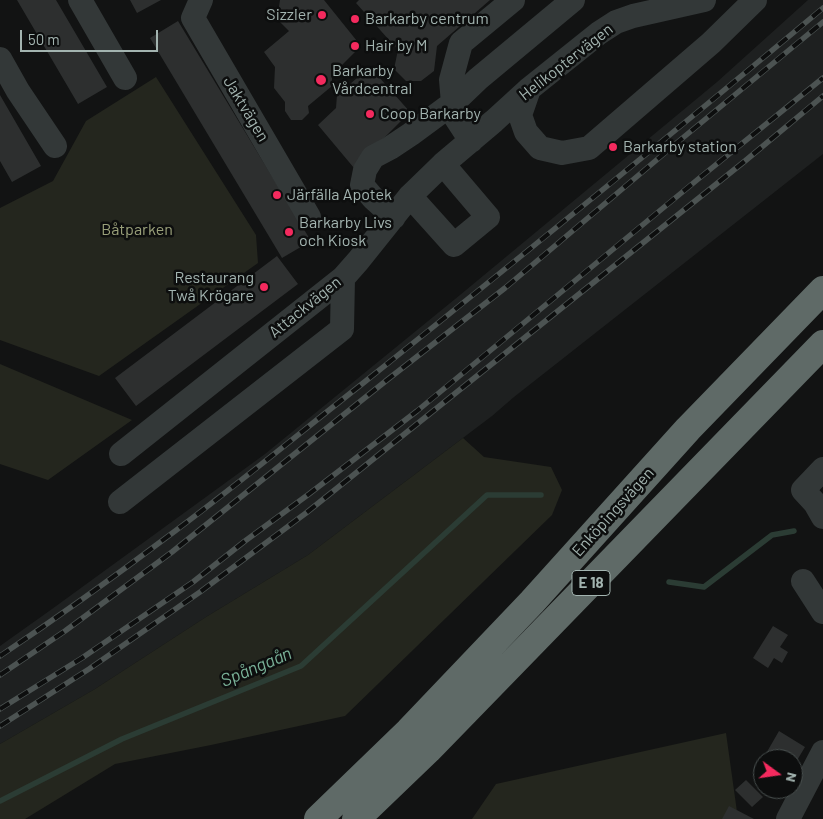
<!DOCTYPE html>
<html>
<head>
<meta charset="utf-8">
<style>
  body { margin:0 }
  #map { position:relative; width:823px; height:819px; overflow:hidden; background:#121313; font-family:Barlow,sans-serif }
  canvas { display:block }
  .north { position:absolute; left:753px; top:749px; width:50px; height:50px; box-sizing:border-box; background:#0d0e0e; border:1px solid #49504f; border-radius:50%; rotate:104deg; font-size:14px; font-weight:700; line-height:20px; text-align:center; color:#a3b4b0 }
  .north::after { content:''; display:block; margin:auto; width:18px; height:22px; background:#f42a5e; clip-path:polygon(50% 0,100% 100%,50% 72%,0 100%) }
  .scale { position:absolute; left:20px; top:30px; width:138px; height:22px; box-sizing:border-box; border:2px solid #a3b4b0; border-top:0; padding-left:6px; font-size:15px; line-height:18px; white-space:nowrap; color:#a3b4b0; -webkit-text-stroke:4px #0d0e0e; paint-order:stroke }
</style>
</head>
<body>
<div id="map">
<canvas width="823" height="819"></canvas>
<div class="north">N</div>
<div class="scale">50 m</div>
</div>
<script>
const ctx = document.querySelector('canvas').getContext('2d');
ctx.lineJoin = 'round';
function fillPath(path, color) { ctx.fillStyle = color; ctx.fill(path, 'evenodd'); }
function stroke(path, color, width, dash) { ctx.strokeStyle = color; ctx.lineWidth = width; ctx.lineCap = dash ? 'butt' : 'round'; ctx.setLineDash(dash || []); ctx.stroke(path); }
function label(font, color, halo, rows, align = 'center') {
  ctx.font = font + ' Barlow,sans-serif'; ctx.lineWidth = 5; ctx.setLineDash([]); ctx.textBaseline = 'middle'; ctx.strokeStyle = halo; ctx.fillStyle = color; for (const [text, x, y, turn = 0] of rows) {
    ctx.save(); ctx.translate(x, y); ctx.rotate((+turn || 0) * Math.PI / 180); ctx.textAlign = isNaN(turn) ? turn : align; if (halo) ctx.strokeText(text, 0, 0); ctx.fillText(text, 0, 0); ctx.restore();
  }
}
fillPath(new Path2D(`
  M808 0H823V154L514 397 492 416 308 555 206 617 95 689 0 744V646L52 609 265 454 460 295 717 82Z`), '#1e2020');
fillPath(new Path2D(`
  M156 77 256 235 258 263 99 376 0 340V208L53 181 86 121Z
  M0 364 132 420 48 480 0 464Z
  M463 438 484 457 551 467 562 490 552 515 345 716 211 745 115 764 25 819H0V744L95 689 206 617 308 555Z
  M726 733 738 819H472L496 784Z`), '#24261e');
stroke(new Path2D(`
  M669 582 704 587 772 535 794 531
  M0 801 122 739 301 666 487 495H541`), '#2b3c34', 5.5);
fillPath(new Path2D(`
  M17 0H56L107 87 78 104Z
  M130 0H161L137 13Z
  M280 0H324L361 46 332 75V86L308 106 309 113 302 120H291L285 111V102L274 88 275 67 264 52 289 31 277 19Z
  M359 0H490L437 46 434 71 421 81H406L394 69 398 50 356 3Z
  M178 21 311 241 282 258 150 38Z
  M370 67 410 112 354 168 318 125 336 108 337 95Z
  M0 95 41 166 12 182 0 161Z
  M277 256 298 284 136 406 115 378Z
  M773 626 788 635 780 647 788 652 782 663 774 658 768 668 753 658Z
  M779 731 805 747 796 762 786 756 784 759H767L764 757Z
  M746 780 763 797 752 807 735 790Z
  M729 806 754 819H722Z`), '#2d2f2f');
stroke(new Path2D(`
  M80 0 125 78
  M201 0 193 18 309 217
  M0 59 18 91 55 146
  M529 89 520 115 526 132 540 148 562 153 589 148 711 43 755 0
  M471 141 454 115 451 80 461 43 513 0
  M410 196 454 245 488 217 443 164
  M394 217 373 198 362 185 365 170 373 157 390 148 411 134 453 103 478 79 573 0
  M121 454 343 278 358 261 410 196 443 164 494 121 529 89 599 33 616 22 633 16 704 0
  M823 469 803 490 815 503 823 517
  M120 502 342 329 343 278
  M803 581 823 612
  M788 819 823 752`), '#333838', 24);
stroke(new Path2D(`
  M318 819 409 731 532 602 688 429 823 290
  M356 819 428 750 823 344`), '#5f6a67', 28);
const rail = new Path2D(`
  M0 656C55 619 110 580 163 540 231 490 296 436 362 384 517 260 671 135 823 8
  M0 675 65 631 172 552 387 380 505 288 679 141 823 22
  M0 709 82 658 193 582 245 541 309 494 417 411 697 180 823 78
  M0 726 89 669 200 592 306 513 745 161 823 96`);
stroke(rail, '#4c5352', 5.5);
stroke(rail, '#0d0e0e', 4, [11]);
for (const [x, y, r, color] of [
  [322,15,5,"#f42a5e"],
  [355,19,5,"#f42a5e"],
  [355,46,5,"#f42a5e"],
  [321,80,6,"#f42a5e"],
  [370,114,5,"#f42a5e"],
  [613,147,5,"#f42a5e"],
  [277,195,5,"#f42a5e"],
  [289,232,5,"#f42a5e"],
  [264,287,5,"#f42a5e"]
]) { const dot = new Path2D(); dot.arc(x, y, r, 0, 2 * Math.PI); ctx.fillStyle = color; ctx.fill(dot); stroke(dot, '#0d0e0e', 2); }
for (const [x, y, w] of [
  [591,583,38]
]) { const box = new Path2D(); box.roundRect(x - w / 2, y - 12.5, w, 25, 4); ctx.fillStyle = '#0d0e0e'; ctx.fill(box); stroke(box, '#a3b4b0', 1); }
label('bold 15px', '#a3b4b0', null, [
  ["E 18",591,583]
]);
label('16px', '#a3b4b0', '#0d0e0e', [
  ["Sizzler",312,15,"right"],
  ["Barkarby centrum",365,19],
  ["Hair by M",365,46],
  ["Barkarby",332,71],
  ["Vårdcentral",332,89],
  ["Coop Barkarby",380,114],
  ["Barkarby station",623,147],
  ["Järfälla Apotek",287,195],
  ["Barkarby Livs",299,223],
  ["och Kiosk",299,241],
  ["Restaurang",254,278,"right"],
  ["Twå Krögare",254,296,"right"]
], 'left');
label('16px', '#a3b4b0', '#0d0e0e', [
  ["Helikoptervägen",566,62,-38],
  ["Jaktvägen",246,109,59],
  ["Attackvägen",305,307,-39],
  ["Enköpingsvägen",613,512,-48]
]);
label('16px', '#9aa07a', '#0d0e0e', [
  ["Båtparken",137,230]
]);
label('italic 18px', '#79b097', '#0d0e0e', [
  ["Spångaån",256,667,-23]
]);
</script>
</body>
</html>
